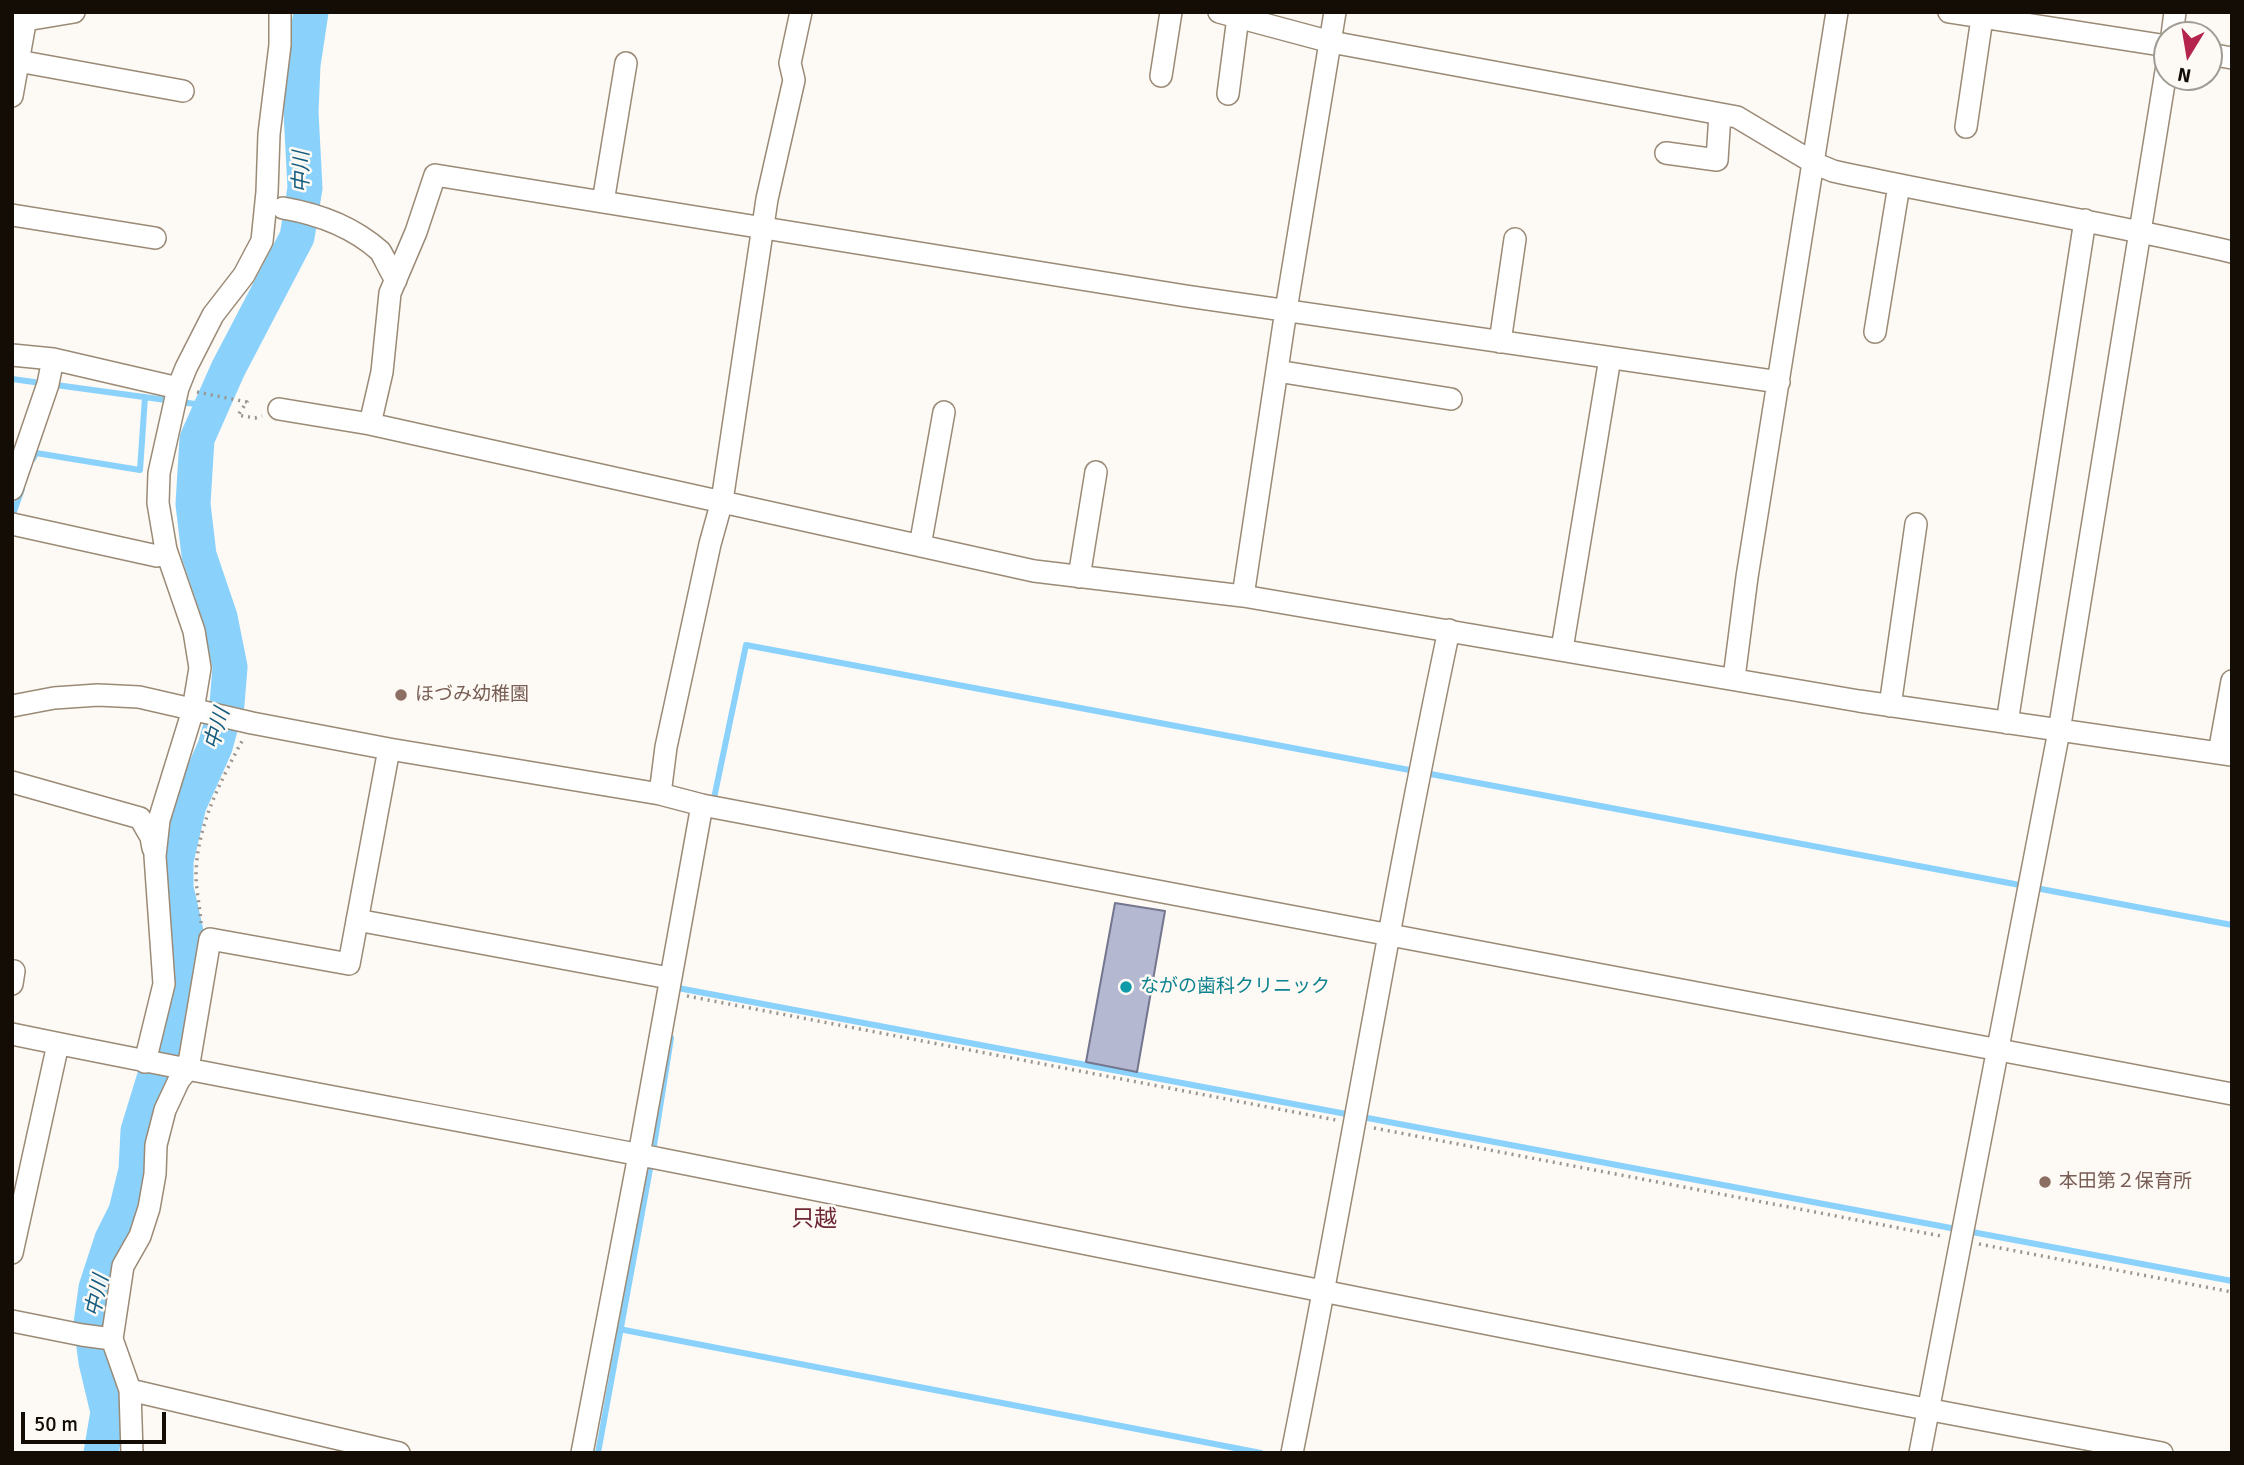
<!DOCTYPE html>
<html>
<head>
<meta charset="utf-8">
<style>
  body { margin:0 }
  #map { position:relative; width:2244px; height:1465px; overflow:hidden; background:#fdf9f5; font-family:Signika,sans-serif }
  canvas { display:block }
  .frame { position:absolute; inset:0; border:14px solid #130d06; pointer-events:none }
  .north { position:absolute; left:2153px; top:21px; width:70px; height:70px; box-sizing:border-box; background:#fdf9f5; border:2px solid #9f9b95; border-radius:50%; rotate:191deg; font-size:19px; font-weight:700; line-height:28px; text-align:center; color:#130d06 }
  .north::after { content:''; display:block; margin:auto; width:24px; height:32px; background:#b5244c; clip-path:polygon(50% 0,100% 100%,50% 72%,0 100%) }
  .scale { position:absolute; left:21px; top:1412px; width:145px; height:32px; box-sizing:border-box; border:4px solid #130d06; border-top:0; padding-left:9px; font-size:21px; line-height:24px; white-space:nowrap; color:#130d06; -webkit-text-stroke:5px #fdf9f5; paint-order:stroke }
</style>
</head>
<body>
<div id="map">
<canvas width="2244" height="1465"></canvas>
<div class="frame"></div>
<div class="north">N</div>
<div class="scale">50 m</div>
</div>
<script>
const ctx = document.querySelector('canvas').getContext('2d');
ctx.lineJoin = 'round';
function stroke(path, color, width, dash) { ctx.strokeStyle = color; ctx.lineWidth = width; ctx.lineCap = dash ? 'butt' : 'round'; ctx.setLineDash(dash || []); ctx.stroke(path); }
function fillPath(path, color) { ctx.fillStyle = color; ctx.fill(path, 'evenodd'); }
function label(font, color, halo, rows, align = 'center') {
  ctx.font = font + ' Signika,"Noto Sans JP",sans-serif'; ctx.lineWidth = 5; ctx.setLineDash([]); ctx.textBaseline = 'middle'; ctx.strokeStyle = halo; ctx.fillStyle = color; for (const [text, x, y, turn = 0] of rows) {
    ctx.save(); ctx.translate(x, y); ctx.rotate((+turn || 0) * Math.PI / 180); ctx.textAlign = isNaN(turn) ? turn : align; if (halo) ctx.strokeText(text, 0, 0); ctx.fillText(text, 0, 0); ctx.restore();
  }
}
stroke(new Path2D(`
  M12 379 210 406
  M33 459 36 453 140 470 145 397
  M12 517 22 489
  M713 803 746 645 2232 925
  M678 988 2232 1281
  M619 1329 1261 1453
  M598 1453 652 1158 671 1038`), '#8ad2fc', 6);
stroke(new Path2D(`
  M101 1453 108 1412 96 1362 91 1324 96 1288 112 1239 126 1211 136 1170 138 1131 184 981 186 932 176 888V861L189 805 215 747 227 704 230 667 220 617 199 555 193 504 197 439 228 369 297 237 305 188 301 112 303 65 311 12`), '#8ad2fc', 35);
const building = new Path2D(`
  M1115 903 1165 911 1137 1072 1086 1062Z`);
fillPath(building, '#b5b8d1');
stroke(building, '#74768d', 2);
const minor = new Path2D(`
  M1219 12 1331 42 1737 117 1814 163 1833 171C1965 200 2100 221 2232 252
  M1949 12 2167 46
  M14 22 74 12
  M2172 35 2175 12
  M2209 54 2232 58
  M18 61 183 91
  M1161 76 1171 12
  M1228 94 1238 17
  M12 96 27 12
  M1966 127 1982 18
  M1666 153 1717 160 1720 114
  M603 202 626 63
  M283 208C318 214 353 227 380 251 383 255 391 273 396 280
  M12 215 155 238
  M1875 332 1899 185
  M1500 342 1515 239
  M12 355 53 359 178 388
  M1277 371 1451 399
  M279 409 370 424 1034 571 1243 596 1859 701 2232 755
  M370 424 382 372 390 293 416 232 435 175 1186 296 1779 382
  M12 489 48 384 53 359
  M12 524 157 556
  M920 546 944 412
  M1079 577 1096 472
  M1243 596 1286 310 1335 12
  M1562 649 1610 358
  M1734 678 1747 577 1837 12
  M12 706 54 698 98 695 139 697 252 723 389 749 660 794 702 805 2232 1094
  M1890 706 1916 524
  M2007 723 2085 220
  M2219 753 2232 681
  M12 782 140 818 151 837 153 848
  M660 794 666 747 710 544 722 501 767 199 794 80 790 63 801 12
  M357 920 669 978
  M12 984 14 971
  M12 1034C228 1079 445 1117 661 1159 1161 1258 1660 1361 2162 1453
  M145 1062 164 984 155 856 159 820 193 710 200 668 194 631 166 550 158 503 159 473 178 388 186 368 213 315 244 275 262 241 267 192 269 134 280 45V12
  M12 1253 58 1044
  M12 1321 82 1335 112 1339
  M130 1390 399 1453
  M132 1453 130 1390 112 1339 123 1266 140 1236 149 1208 155 1174 156 1145 165 1110 179 1080 188 1069 210 939 349 964 389 749
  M582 1453 639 1155 702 805
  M1292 1453C1347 1179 1391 903 1449 630
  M1920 1453 2059 731 2167 65`);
stroke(minor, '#9a8a76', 24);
stroke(new Path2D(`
  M197 392 247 402 238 415 255 418 262 416
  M201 923C200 907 196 890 196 874 197 826 220 782 242 741
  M687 996 1336 1120
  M1374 1128 1941 1236
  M1979 1244 2232 1292`), '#99948e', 3.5, [2, 5]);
stroke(minor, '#fff', 21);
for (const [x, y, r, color] of [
  [401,695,7,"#8d6e63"],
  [1126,987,7,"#0f9aa8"],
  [2045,1182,7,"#8d6e63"]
]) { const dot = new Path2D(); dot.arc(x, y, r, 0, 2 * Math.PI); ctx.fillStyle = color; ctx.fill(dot); stroke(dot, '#fdf9f5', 2.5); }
label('19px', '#785e54', '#fdf9f5', [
  ["ほづみ幼稚園",415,695],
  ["本田第２保育所",2059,1182]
], 'left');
label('19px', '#0d838f', '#fdf9f5', [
  ["ながの歯科クリニック",1140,987]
], 'left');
label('italic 21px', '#155d7f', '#fdf9f5', [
  ["中川",302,172,-90],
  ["中川",218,729,-74],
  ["中川",98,1296,-77]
]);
label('23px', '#6d2735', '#fdf9f5', [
  ["只越",814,1220]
]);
</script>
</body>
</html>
